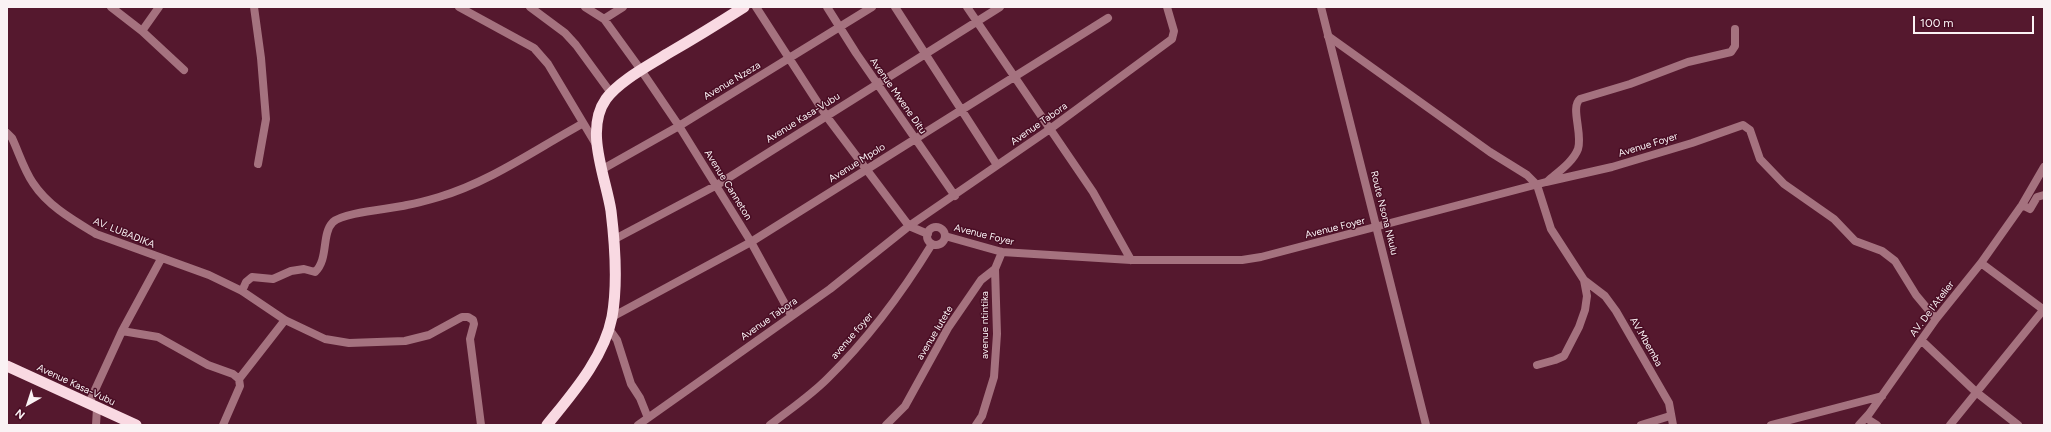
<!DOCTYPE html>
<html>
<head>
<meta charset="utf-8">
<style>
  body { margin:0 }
  #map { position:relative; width:2051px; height:432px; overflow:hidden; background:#55182e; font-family:Figtree,sans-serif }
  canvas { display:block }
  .frame { position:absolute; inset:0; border:8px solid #faf2f4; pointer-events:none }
  .north { position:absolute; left:8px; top:384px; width:40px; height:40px; -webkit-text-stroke:3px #490d24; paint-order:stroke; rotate:219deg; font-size:11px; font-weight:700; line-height:16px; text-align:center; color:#faf2f4 }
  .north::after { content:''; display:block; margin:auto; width:14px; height:18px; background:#faf2f4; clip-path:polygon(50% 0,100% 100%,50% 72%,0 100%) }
  .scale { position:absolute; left:1913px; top:16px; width:121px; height:18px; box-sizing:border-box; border:2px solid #faf2f4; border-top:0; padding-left:5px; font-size:12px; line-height:14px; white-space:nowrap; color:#faf2f4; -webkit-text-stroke:3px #490d24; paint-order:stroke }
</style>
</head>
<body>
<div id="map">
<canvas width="2051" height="432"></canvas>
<div class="frame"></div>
<div class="north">N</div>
<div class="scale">100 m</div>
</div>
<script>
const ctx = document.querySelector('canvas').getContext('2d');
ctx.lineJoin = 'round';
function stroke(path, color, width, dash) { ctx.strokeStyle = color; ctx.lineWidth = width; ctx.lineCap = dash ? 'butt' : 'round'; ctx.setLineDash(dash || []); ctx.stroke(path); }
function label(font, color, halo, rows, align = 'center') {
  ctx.font = font + ' Figtree,sans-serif'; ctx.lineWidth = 3; ctx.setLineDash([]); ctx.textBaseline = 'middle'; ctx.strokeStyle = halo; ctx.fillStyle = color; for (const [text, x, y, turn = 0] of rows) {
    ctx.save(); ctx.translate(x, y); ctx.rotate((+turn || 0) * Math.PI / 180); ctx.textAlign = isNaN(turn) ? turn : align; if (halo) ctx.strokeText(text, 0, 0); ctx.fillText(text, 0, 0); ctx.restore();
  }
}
stroke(new Path2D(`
  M111 7 142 31 184 70
  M254 7 261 58 266 119 258 164
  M459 7 534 48 548 64 597 146
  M530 7 565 33 576 45 611 93
  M585 7 604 19 641 70 679 126 751 242 791 315
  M756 7 827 117 909 226 1050 129 1172 39 1174 31 1167 7
  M827 7 856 53 955 196
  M895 7 997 165
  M967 7 1093 192 1131 260
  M604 19 623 7
  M142 31 159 7
  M1328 36 1490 152 1527 175 1537 185 1551 229 1584 280 1587 296 1585 310 1579 327 1564 356 1555 360 1537 365
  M7 133 12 138C19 153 24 170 33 183 48 206 73 220 96 234L209 275 242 291 285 320 325 339 349 343 405 341 429 335 462 317H468L473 320 474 324 470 339 481 425
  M601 170 679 126 872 7
  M1548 181C1558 172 1573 162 1578 149 1583 134 1570 107 1580 99L1630 84 1688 62 1731 52 1735 46V29
  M2022 205 2030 209 2037 197 2044 195
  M927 236a9 9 0 1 1 18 0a9 9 0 1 1-18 0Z
  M945 236 1002 252 1018 253 1131 260H1242L1261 257 1546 182 1612 167 1692 143 1743 125 1750 130 1760 159 1784 184 1834 219 1855 241 1882 251 1895 261 1916 295 1936 319
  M613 240 717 185 1000 7
  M1981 263 2044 310
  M1584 280 1605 296 1616 311 1669 403 1673 425
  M242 291 246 282 252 277 273 279 291 271 304 269 315 272C329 259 321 234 333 222 344 212 391 209 407 205 418 203 429 200 439 197 490 182 536 149 582 124
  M612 317 751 242 1108 18
  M122 331 158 337 208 365 233 374 239 379
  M608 333H612L617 340 631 384 640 398 648 418
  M1921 340 1976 392 2018 425
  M89 403 122 331 161 259
  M1866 418 1877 425
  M96 425 97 408
  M223 425 240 386 239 379 285 320
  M638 425 830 289 909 226 928 234
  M770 425C789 410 810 396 827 379 868 339 902 293 932 244
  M886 425 905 406 948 328 981 280 995 269 1002 252
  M976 425 982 416 994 377 997 334 995 269
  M1641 425 1670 416
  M1771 425 1882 396
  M1859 425 1869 414 1936 319 1981 263 2022 205 2044 167
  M1950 425 2044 309`), '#a5727f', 8);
stroke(new Path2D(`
  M1321 7 1426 425`), '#a5727f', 8);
stroke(new Path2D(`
  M7 366 136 425
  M547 425C572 394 604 358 612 317 618 284 615 244 611 211 606 178 584 130 606 99 619 81 648 66 667 54 693 39 719 23 744 7`), '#f9d9e2', 11);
label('10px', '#faf2f4', '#490d24', [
  ["Avenue Nzeza",732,81,-31],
  ["Avenue Mwene Ditu",898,96,55],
  ["Avenue Kasa-Vubu",803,118,-32],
  ["Avenue Tabora",1039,124,-35],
  ["Avenue Foyer",1648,145,-17],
  ["Avenue Mpolo",857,163,-32],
  ["Avenue Canneton",728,185,58],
  ["Route Nsona Nkulu",1384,213,76],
  ["Avenue Foyer",1335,228,-14],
  ["AV. LUBADIKA",124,233,22],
  ["Avenue Foyer",984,235,14],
  ["AV. De l'Atelier",1932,309,-53],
  ["Avenue Tabora",769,319,-35],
  ["avenue ntintika",985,325,-90],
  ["avenue lutete",935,333,-59],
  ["avenue foyer",852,336,-49],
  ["AV.Mbemba",1646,342,60],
  ["Avenue Kasa-Vubu",76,385,25]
]);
</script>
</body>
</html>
